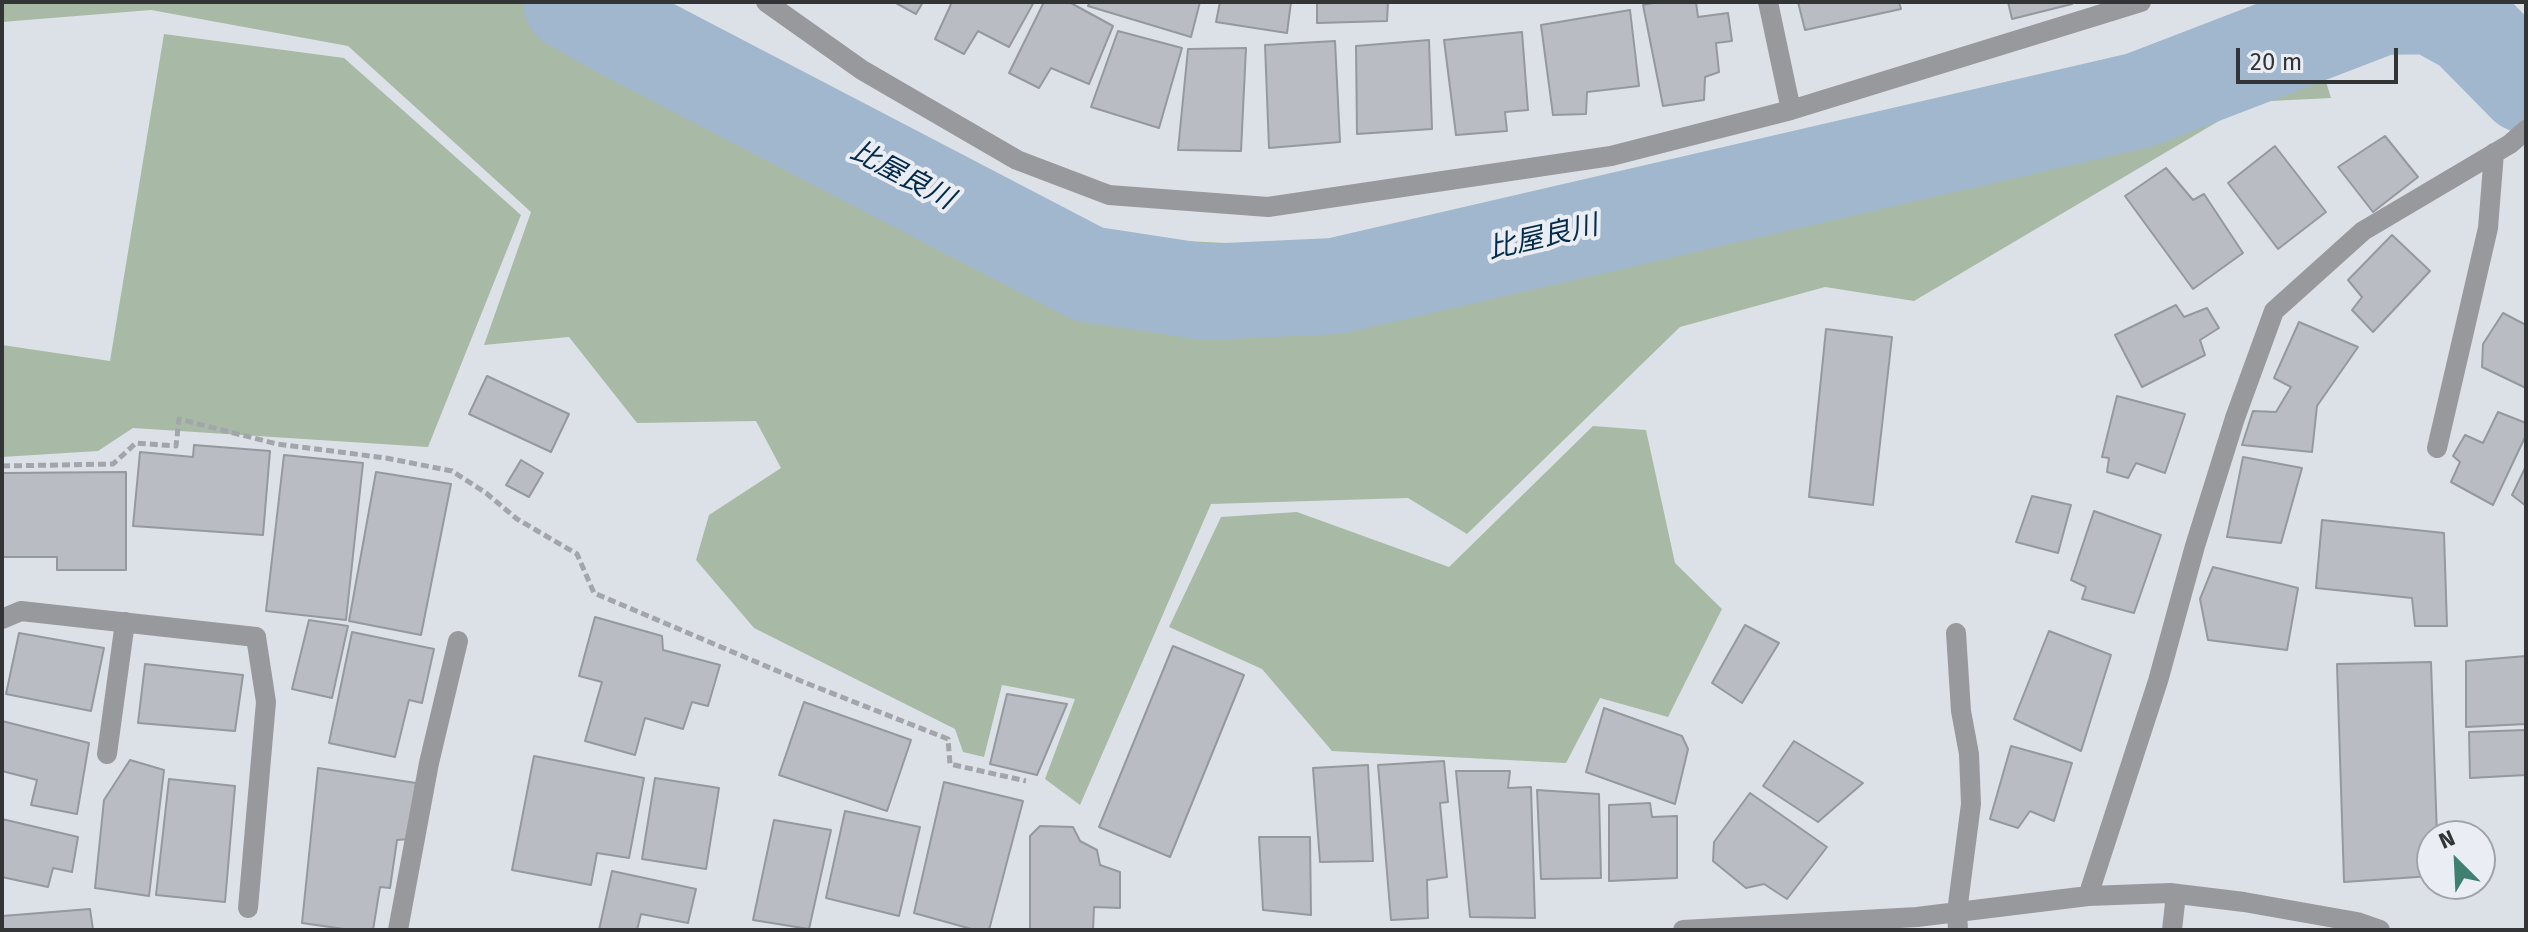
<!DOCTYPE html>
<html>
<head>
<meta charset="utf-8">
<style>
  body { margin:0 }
  #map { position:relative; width:2528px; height:932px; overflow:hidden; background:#dce1e7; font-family:"Fira Sans",sans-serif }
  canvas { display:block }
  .frame { position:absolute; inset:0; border:4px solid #323436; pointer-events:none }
  .north { position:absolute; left:2416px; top:820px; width:80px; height:80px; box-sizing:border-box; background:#eaeef4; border:2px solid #a0a4a8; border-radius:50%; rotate:336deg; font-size:22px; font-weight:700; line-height:32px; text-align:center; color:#323436 }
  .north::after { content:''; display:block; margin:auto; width:28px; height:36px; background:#3f8071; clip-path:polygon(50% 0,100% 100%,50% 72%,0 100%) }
  .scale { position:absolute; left:2236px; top:48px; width:162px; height:36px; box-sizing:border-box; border:4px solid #323436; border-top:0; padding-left:10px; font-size:24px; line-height:28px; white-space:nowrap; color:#323436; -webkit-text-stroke:6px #eaeef4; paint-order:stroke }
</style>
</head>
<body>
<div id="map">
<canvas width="2528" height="932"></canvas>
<div class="frame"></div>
<div class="north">N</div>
<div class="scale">20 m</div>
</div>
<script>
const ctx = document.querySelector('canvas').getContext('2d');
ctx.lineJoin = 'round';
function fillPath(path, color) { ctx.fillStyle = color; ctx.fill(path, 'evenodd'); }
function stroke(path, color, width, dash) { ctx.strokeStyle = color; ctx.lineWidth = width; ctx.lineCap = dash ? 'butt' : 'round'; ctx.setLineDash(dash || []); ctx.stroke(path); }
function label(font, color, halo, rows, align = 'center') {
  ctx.font = font + ' "Fira Sans","Noto Sans JP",sans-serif'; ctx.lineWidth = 8; ctx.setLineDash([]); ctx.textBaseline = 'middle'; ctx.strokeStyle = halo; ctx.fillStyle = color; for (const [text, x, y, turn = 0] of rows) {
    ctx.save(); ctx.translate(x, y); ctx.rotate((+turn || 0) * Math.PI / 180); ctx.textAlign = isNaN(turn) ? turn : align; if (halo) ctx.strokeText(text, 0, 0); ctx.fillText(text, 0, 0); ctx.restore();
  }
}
fillPath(new Path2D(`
  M2 2H639L1040 234 1371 250 1879 147 2306 17 2331 98 2251 102 1914 301 1825 287 1680 327 1467 534 1408 498 1211 504 1080 805 1045 779 1075 699 1002 685 984 757 963 752 955 729 754 628 696 560 709 515 781 468 756 421 637 423 569 337 484 345 531 212 348 46 151 10 2 22Z
  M164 34 344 58 521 215 428 447 133 428 98 451 2 457V345L110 361Z
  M1593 426 1646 430 1675 563 1722 609 1668 717 1600 698 1566 763 1332 751 1262 669 1169 627 1221 517 1297 512 1449 567Z`), '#a8baa6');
stroke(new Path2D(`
  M571 2 620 30 1088 274 1205 292 1335 286 2140 100 2382 7 2431 6 2469 27 2526 85`), '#a0b7ce', 96);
const building = new Path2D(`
  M894 2H923L916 14Z
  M952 2H1034L1009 47 978 31 964 54 935 39Z
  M1044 2H1069L1113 26 1089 84 1051 68 1039 88 1009 73Z
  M1090 2H1200L1191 37 1088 6Z
  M1220 2H1291L1287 33 1216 22Z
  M1317 2H1388L1387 21 1317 23Z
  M1658 2H1696L1698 17 1728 13 1732 41 1716 43 1719 72 1705 77 1704 100 1663 106 1643 5Z
  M1798 2H1899L1901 9 1805 30Z
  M2008 2H2071L2072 4 2012 19Z
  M1630 10 1639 86 1587 92 1586 114 1553 115 1541 25Z
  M1118 31 1182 48 1159 128 1091 107Z
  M1522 32 1528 110 1505 112 1507 131 1456 135 1444 40Z
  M1429 40 1432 129 1357 134 1356 46Z
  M1335 41 1340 142 1269 148 1265 45Z
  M1246 48 1241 151 1178 150 1188 49Z
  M2385 136 2418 177 2373 212 2338 167Z
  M2275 146 2326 212 2278 249 2228 183Z
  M2166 168 2193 200 2204 194 2243 253 2193 289 2125 196Z
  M2392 235 2430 271 2373 332 2352 310 2362 297 2348 280Z
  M2176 305 2184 317 2207 308 2219 328 2200 340 2205 355 2142 387 2115 335Z
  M2503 313 2526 325V388L2482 367 2483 344Z
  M2299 322 2358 347 2317 406 2312 452 2242 445 2253 411 2276 412 2291 387 2274 378Z
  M1826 329 1892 337 1873 505 1809 497Z
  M487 376 569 414 551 452 469 414Z
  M2117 396 2185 414 2165 473 2136 463 2128 478 2107 472 2109 458 2102 457Z
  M2498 412 2526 423V435L2493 505 2451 482 2460 462 2453 456 2465 435 2483 443Z
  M194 445 270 451 263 535 133 526 140 452 193 457Z
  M284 455 363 463 346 620 266 611Z
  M2243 457 2302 468 2281 543 2227 537Z
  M521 460 543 473 529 497 506 485Z
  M2526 466V506L2512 495Z
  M126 472V570H57V557H2V473Z
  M376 472 451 484 421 635 349 621Z
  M2032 496 2071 505 2058 553 2016 542Z
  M2094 511 2161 535 2134 613 2082 599 2086 587 2071 580Z
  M2322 520 2444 533 2447 626H2415L2412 598 2316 588Z
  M2213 567 2298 588 2287 650 2208 640 2200 599Z
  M595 617 662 636 663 650 720 665 708 706 692 702 683 729 645 718 635 755 585 741 602 682 579 676Z
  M309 620 348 626 332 698 292 689Z
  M1745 625 1779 643 1742 703 1712 683Z
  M2049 631 2111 655 2081 751 2014 719Z
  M352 632 434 649 422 703 409 700 395 757 329 743Z
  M19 633 104 648 91 711 6 694Z
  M1173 646 1244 675 1170 857 1099 827Z
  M2526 656V724L2466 727V661Z
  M2431 662 2437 836H2432V876L2344 882 2337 664Z
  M145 664 243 675 235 731 138 723Z
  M1007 694 1067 704 1037 775 990 764Z
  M804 702 911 740 887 811 779 775Z
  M1604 708 1682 736 1688 749 1675 804 1586 772Z
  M2 721 89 743 77 814 31 805 37 780 2 771Z
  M2526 730V775L2470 778 2469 732Z
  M1794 741 1863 783 1818 822 1763 786Z
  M2011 746 2072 763 2054 821 2030 811 2018 828 1990 819Z
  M534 756 644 778 629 858 597 853 591 885 512 870Z
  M130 760 164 770 149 896 95 888 104 800Z
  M1444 761 1448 802 1440 803 1447 877 1427 880 1428 918 1391 920 1378 765Z
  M1368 765 1373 861 1320 862 1313 768Z
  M318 768 416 783 409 839 397 840 390 888 380 887 373 930H351L302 923Z
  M1456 771H1510L1508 788 1531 787 1535 918 1470 917Z
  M655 778 719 788 706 869 642 859Z
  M169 779 235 786 225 902 156 895Z
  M944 782 1023 801 989 930H975L914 913Z
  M1537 790 1599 794 1601 878 1541 879Z
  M1750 793 1827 847 1787 899 1764 884 1746 888 1713 861 1714 842Z
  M1650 803 1652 817 1677 816V878L1609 881V805Z
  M845 811 920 827 899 916 826 898Z
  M2 819 78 837 72 872 53 868 48 887 2 877Z
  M774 820 831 830 809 929 753 920Z
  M1040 826 1073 827 1080 841 1097 850 1100 865 1120 872V908L1094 907 1093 930H1030V836Z
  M1259 837H1310L1311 915 1263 910Z
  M612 871 696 889 688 923 641 914 637 930H599Z
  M90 909 93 930H2V916Z`);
fillPath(building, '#b9bdc3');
stroke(building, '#94999e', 2);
stroke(new Path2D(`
  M2 466 113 464 136 443 176 446 179 419 277 444 386 458 452 471 486 493 517 519 577 554 594 593 801 681 948 739 950 764 1026 781`), '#a2a6ab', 5, [8, 4]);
stroke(new Path2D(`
  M107 754 125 622
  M248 908 266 702 256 637
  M398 930 429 763 458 641
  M2172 930 2176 894`), '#98999c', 20);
stroke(new Path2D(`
  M766 2 862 70 1017 160 1109 195 1268 207 1611 156 1791 110 2141 2
  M1768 2 1791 110
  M2437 448 2488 228 2494 153
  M2 619 21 611 256 637
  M1956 633 1961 711 1969 754 1971 804 1957 912 1958 930
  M2088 896 2158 681 2195 546 2235 418 2274 311 2363 231 2510 144 2526 130
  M1683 930 1917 917 2088 896 2170 893 2244 902 2357 922 2380 930`), '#98999c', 20);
label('italic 28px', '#052c4c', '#eaeef4', [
  ["比屋良川",902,176,28],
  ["比屋良川",1543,238,-13]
]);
</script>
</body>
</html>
